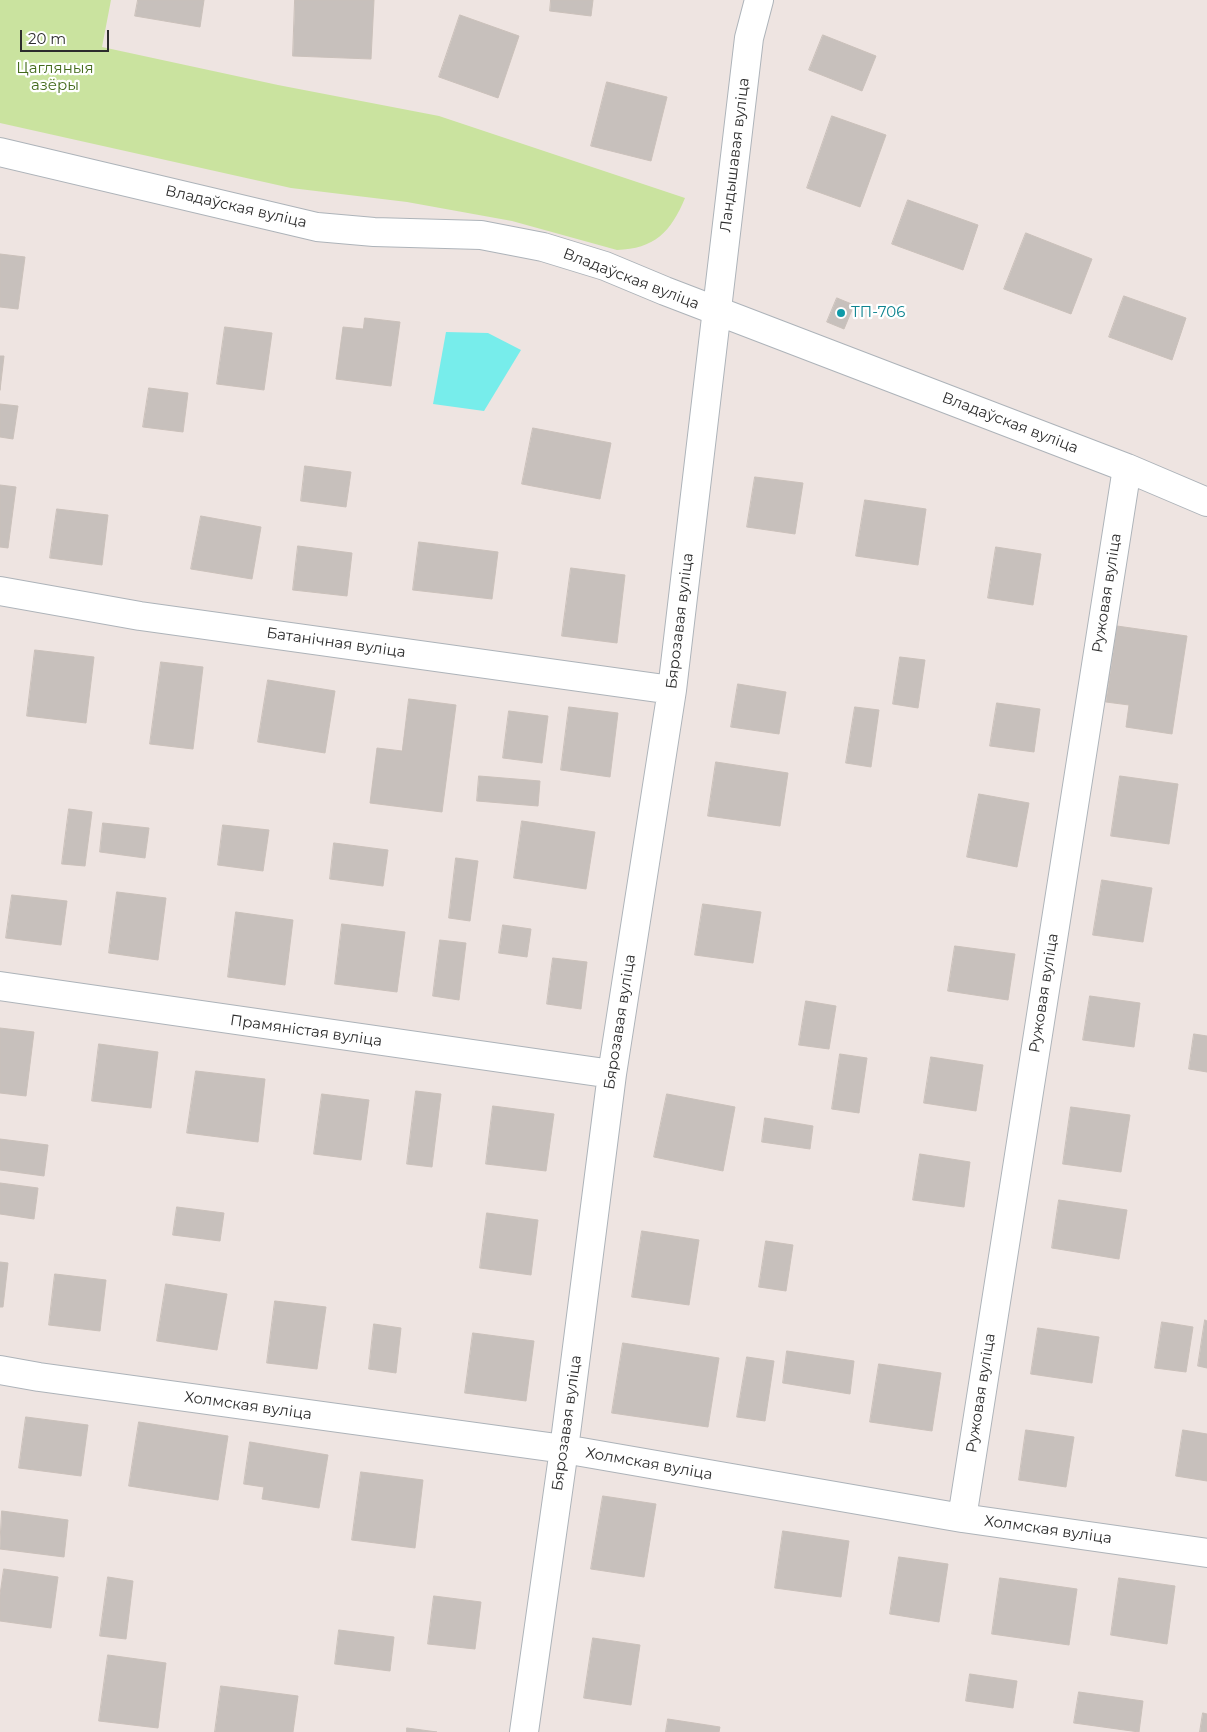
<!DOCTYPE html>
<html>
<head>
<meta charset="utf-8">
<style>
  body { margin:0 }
  #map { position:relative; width:1207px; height:1732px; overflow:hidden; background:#eee4e1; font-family:Montserrat,sans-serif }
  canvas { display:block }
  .scale { position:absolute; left:20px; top:30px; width:89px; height:22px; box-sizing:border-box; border:2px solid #2d2d2d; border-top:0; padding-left:6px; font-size:15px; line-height:18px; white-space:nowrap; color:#2d2d2d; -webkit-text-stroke:4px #fff; paint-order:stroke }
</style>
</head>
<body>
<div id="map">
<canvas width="1207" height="1732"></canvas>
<div class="scale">20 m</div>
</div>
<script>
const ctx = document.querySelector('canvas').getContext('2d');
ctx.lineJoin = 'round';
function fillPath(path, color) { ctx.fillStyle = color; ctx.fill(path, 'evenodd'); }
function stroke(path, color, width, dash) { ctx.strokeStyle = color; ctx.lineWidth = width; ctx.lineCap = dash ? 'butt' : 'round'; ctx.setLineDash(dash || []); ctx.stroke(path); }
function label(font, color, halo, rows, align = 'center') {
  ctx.font = font + ' Montserrat,sans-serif'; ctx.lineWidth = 4.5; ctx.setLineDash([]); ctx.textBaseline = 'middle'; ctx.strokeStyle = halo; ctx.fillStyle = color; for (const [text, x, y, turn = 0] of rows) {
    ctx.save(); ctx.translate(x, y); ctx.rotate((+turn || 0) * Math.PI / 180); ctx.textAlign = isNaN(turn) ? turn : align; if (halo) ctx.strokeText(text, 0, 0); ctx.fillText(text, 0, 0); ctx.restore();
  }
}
fillPath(new Path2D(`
  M0 0H111L102 47 278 85 439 116 685 198C671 232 654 249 617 250L512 221 407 202 291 188 0 123Z`), '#cae39f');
fillPath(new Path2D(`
  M446 332 488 333 521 350 484 411 433 404Z`), '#77edeb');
const building = new Path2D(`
  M138 0H204L200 27 135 16Z
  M295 0H374L371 59 293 56Z
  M551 0H593L591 16 550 11Z
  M460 15 519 36 498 98 439 77Z
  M823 35 876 56 862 91 809 70Z
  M607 82 667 97 651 161 591 146Z
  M832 116 886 135 860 207 807 188Z
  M908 200 978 225 963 270 892 244Z
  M1026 233 1092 259 1071 314 1004 289Z
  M0 254 25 257 18 309 0 307Z
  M1124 296 1186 318 1172 360 1109 337Z
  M837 298 854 305 844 329 827 322Z
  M365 318 400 322 391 386 336 379 343 327 363 329Z
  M225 327 272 333 264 390 217 384Z
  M0 356H4L0 390Z
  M149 388 188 393 183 432 143 427Z
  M0 404 18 406 13 439 0 437Z
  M533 428 611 443 600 499 522 484Z
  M305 466 351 472 346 507 301 501Z
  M755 477 803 483 795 534 747 527Z
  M0 485 16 487 8 548 0 547Z
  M865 500 926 509 918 565 856 556Z
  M57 509 108 515 102 565 50 558Z
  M201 516 261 527 252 579 191 569Z
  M419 542 498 552 492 599 413 590Z
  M298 546 352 553 347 596 293 590Z
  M996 547 1041 554 1033 605 988 598Z
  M571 568 625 575 617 643 562 636Z
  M1117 626 1187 636 1172 734 1126 727 1129 705 1106 702Z
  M35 650 94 657 86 723 27 716Z
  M900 657 925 660 918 708 893 704Z
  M161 662 203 667 193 749 150 744Z
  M268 680 335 691 325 753 258 742Z
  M738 684 786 692 779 734 731 727Z
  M409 699 456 705 442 812 370 803 377 748 402 751Z
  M997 703 1040 709 1034 752 990 746Z
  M569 707 618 713 610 777 561 770Z
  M855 707 879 710 871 767 846 763Z
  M509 711 548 716 542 763 503 758Z
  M716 762 788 773 780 826 708 816Z
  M479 776 540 781 538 806 477 801Z
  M1120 776 1178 784 1169 844 1111 836Z
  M979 794 1029 803 1017 867 967 857Z
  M69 809 92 812 85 866 62 864Z
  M522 821 595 832 586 889 514 878Z
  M103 823 149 828 145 858 100 852Z
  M223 825 269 830 263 871 218 865Z
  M334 843 388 850 383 886 330 879Z
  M456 858 478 861 470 921 449 918Z
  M1102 880 1152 888 1143 942 1093 935Z
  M117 892 166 898 158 960 109 953Z
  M12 895 67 901 61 945 6 938Z
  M703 904 761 912 753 963 695 955Z
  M236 912 293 920 285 985 228 977Z
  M342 924 405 932 397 992 335 984Z
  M503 925 531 929 527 957 499 953Z
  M440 940 466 943 459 1000 433 996Z
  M955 946 1015 954 1008 1000 948 991Z
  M553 958 587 962 581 1009 547 1004Z
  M1090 996 1140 1003 1134 1047 1083 1040Z
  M806 1001 836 1006 829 1049 799 1045Z
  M0 1028 34 1032 26 1096 0 1093Z
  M1194 1034 1207 1036V1072L1189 1069Z
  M99 1044 158 1052 151 1108 92 1101Z
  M840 1054 867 1058 859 1113 832 1109Z
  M931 1057 983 1065 976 1111 924 1103Z
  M196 1071 265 1079 258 1142 187 1133Z
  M416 1091 441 1094 432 1167 407 1164Z
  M322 1094 369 1100 361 1160 314 1154Z
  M667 1094 735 1107 723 1171 654 1157Z
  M493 1106 554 1114 546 1171 486 1164Z
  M1071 1107 1130 1115 1121 1172 1063 1164Z
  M765 1118 813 1126 810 1149 762 1142Z
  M0 1139 48 1145 44 1176 0 1170Z
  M920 1154 970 1162 964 1207 913 1200Z
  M0 1183 38 1188 34 1219 0 1214Z
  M1059 1200 1127 1210 1119 1259 1052 1248Z
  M177 1207 224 1213 220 1241 173 1235Z
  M487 1213 538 1220 531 1275 480 1268Z
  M642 1231 699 1240 689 1305 632 1297Z
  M766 1241 793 1245 786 1291 759 1287Z
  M0 1262 8 1263 3 1307H0Z
  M55 1274 106 1280 100 1331 49 1325Z
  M166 1284 227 1294 217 1350 157 1341Z
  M275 1301 326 1307 317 1369 267 1363Z
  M1205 1320 1207 1321V1368L1198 1366Z
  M1162 1322 1193 1327 1186 1372 1155 1368Z
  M374 1324 401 1328 396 1373 369 1369Z
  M1038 1328 1099 1337 1092 1383 1031 1374Z
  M473 1333 534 1341 526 1401 465 1393Z
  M623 1343 719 1358 708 1427 612 1413Z
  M787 1351 854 1361 850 1394 783 1383Z
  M747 1357 774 1361 765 1421 737 1417Z
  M879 1364 941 1373 932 1431 870 1422Z
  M26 1417 88 1425 81 1476 19 1468Z
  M139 1422 228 1436 218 1500 129 1486Z
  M1026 1430 1074 1437 1066 1487 1019 1480Z
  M1183 1430 1207 1434V1481L1176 1476Z
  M250 1442 328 1455 319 1508 262 1499 264 1487 244 1484Z
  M361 1472 423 1480 415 1548 352 1540Z
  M603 1496 656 1504 644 1577 591 1569Z
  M2 1511 68 1520 64 1557 0 1549Z
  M783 1531 849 1541 841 1597 775 1588Z
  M899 1557 948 1564 939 1622 890 1614Z
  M4 1569 58 1577 51 1628 0 1621V1595Z
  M108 1577 133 1581 126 1639 100 1636Z
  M1000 1578 1077 1589 1069 1645 992 1634Z
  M1119 1578 1175 1586 1167 1644 1111 1635Z
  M434 1596 481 1602 475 1649 428 1644Z
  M339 1630 394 1637 390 1671 335 1664Z
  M593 1638 640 1645 631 1705 584 1698Z
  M108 1655 166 1663 158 1728 99 1721Z
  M970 1674 1017 1681 1013 1708 966 1701Z
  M221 1686 298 1696 293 1732H215Z
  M1079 1692 1143 1701 1139 1732 1074 1723Z
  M1203 1713 1207 1714V1732H1200Z
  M668 1719 720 1727 719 1732H666Z
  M407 1728 437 1732H407Z`);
fillPath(building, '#c7c0bc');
stroke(building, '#cac0ba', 1);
const minor = new Path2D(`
  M0 152 317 227 374 232 481 235 543 247 605 266 665 291 1127 468 1207 502
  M0 591 140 616 672 690
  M0 986 612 1074
  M0 1370 39 1377 564 1449 962 1518 1207 1553
  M962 1518 1127 468
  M524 1732 564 1449 612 1074 672 690 749 38 759 0`);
stroke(minor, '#adb3b9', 30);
stroke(minor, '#fff', 28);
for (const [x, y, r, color] of [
  [841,313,5,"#0f9aa8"]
]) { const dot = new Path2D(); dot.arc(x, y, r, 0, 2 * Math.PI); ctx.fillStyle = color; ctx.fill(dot); stroke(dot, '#fff', 2); }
label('15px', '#446b1d', '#fff', [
  ["Цагляныя",55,69],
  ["азёры",55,86]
]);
label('15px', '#2d2d2d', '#fff', [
  ["Ландышавая вуліца",735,155,-83],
  ["Владаўская вуліца",236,207,13],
  ["Владаўская вуліца",631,279,21],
  ["Владаўская вуліца",1010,423,21],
  ["Ружовая вуліца",1107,593,-81],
  ["Бярозавая вуліца",680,621,-83],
  ["Батанічная вуліца",336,643,8],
  ["Ружовая вуліца",1044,993,-81],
  ["Бярозавая вуліца",620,1022,-81],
  ["Прамяністая вуліца",306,1031,8],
  ["Ружовая вуліца",981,1393,-81],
  ["Холмская вуліца",248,1406,8],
  ["Бярозавая вуліца",567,1423,-82],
  ["Холмская вуліца",649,1464,10],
  ["Холмская вуліца",1048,1530,8]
]);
label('15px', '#0d838f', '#fff', [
  ["ТП-706",851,313]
], 'left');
</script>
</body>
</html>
